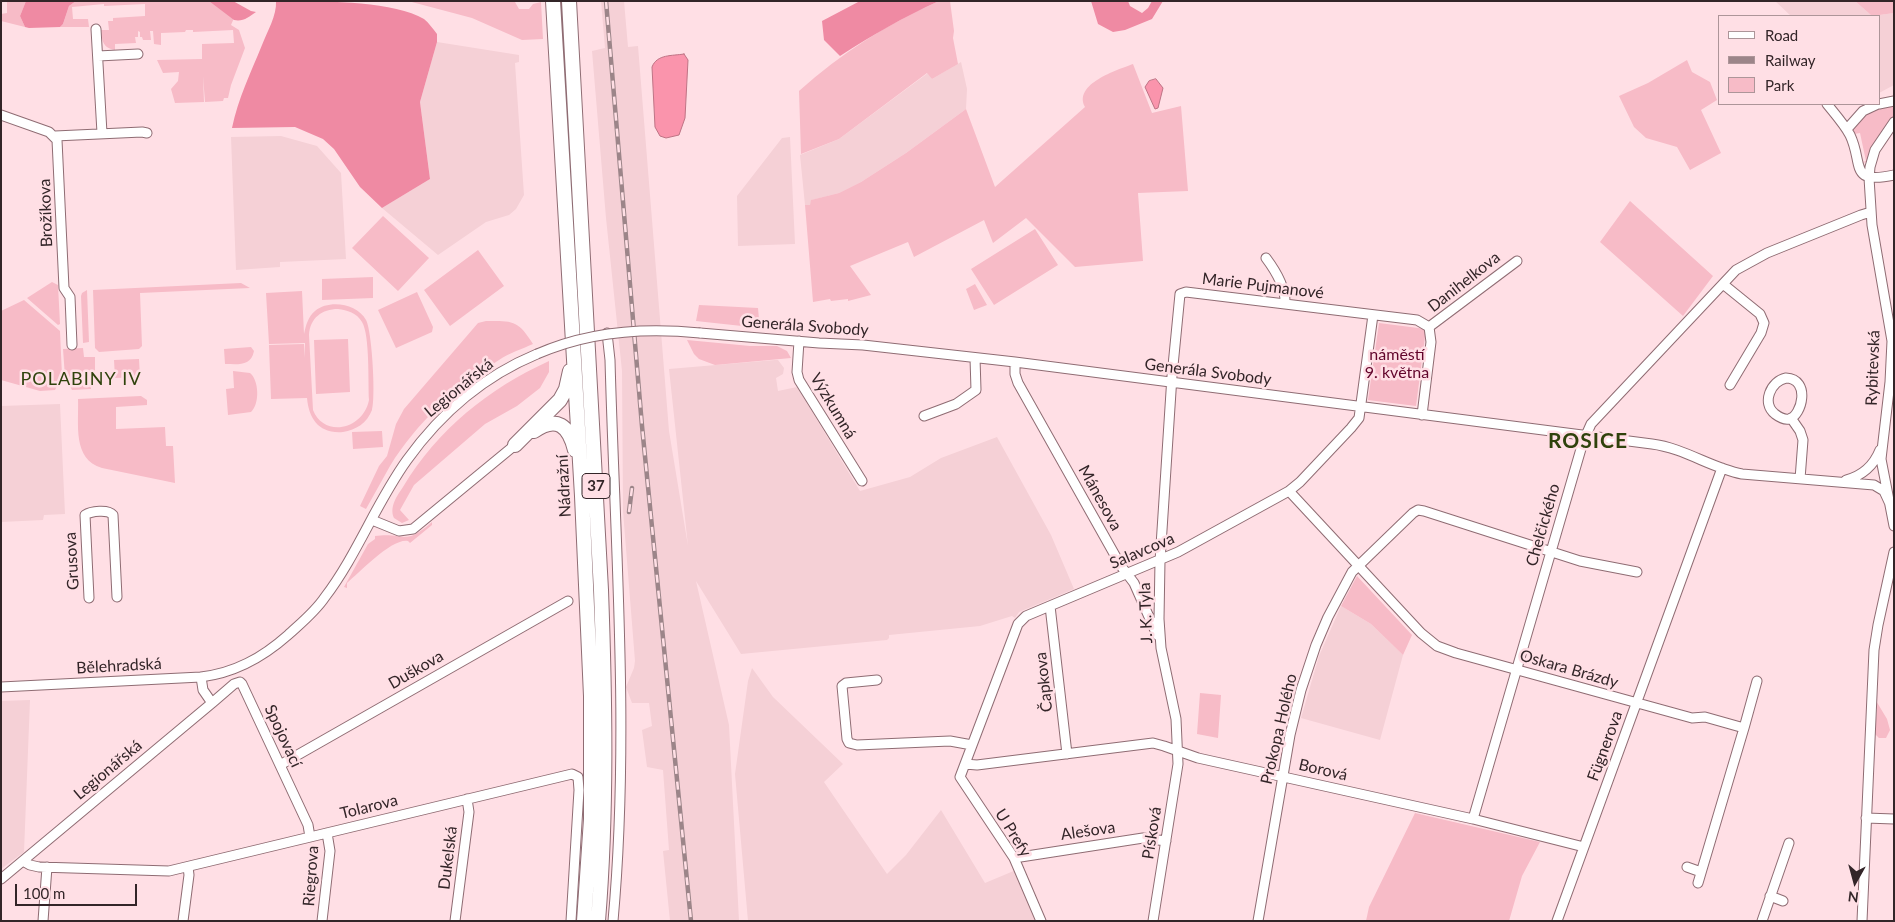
<!DOCTYPE html>
<html>
<head>
<meta charset="utf-8">
<style>
  body { margin:0 }
  #map { position:relative; width:1895px; height:922px; overflow:hidden; background:#ffdfe5; font-family:Lato,sans-serif }
  canvas { display:block }
  .frame { position:absolute; inset:0; border:2px solid #332528; pointer-events:none }
  .legend { position:absolute; left:1718px; top:15px; width:162px; height:90px; box-sizing:border-box; background:#ffdfe5; border:1px solid #ad9599; margin:0; padding:6px 9px; list-style:none; font-size:15px; color:#332528 }
  .legend li { display:flex; align-items:center; gap:10px; height:25px }
  .legend b { width:25px; border:1px solid #ad9599 }
  .north { position:absolute; left:1830px; top:857px; width:50px; height:50px; -webkit-text-stroke:4px #ffdfe5; paint-order:stroke; rotate:187deg; font-size:14px; font-weight:700; line-height:20px; text-align:center; color:#332528 }
  .north::after { content:''; display:block; margin:auto; width:18px; height:22px; background:#332528; clip-path:polygon(50% 0,100% 100%,50% 72%,0 100%) }
  .scale { position:absolute; left:15px; top:884px; width:122px; height:22px; box-sizing:border-box; border:2px solid #332528; border-top:0; padding-left:6px; font-size:15px; line-height:18px; white-space:nowrap; color:#332528; -webkit-text-stroke:4px #ffdfe5; paint-order:stroke }
</style>
</head>
<body>
<div id="map">
<canvas width="1895" height="922"></canvas>
<div class="frame"></div>
<ul class="legend">
<li><b style="height:6px;background:#fff"></b>Road</li>
<li><b style="height:6px;background:#9c8589"></b>Railway</li>
<li><b style="height:14px;background:#f7bbc7"></b>Park</li>
</ul>
<div class="north">N</div>
<div class="scale">100 m</div>
</div>
<script>
const ctx = document.querySelector('canvas').getContext('2d');
ctx.lineJoin = 'round';
function fillPath(path, color) { ctx.fillStyle = color; ctx.fill(path, 'evenodd'); }
function stroke(path, color, width, dash) { ctx.strokeStyle = color; ctx.lineWidth = width; ctx.lineCap = dash ? 'butt' : 'round'; ctx.setLineDash(dash || []); ctx.stroke(path); }
function label(font, color, halo, rows, align = 'center') {
  ctx.font = font + ' Lato,sans-serif'; ctx.lineWidth = 5; ctx.setLineDash([]); ctx.textBaseline = 'middle'; ctx.strokeStyle = halo; ctx.fillStyle = color; for (const [text, x, y, turn = 0] of rows) {
    ctx.save(); ctx.translate(x, y); ctx.rotate((+turn || 0) * Math.PI / 180); ctx.textAlign = isNaN(turn) ? turn : align; if (halo) ctx.strokeText(text, 0, 0); ctx.fillText(text, 0, 0); ctx.restore();
  }
}
fillPath(new Path2D(`
  M601 1H624L628 47 638 46 669 431 688 546 669 369 775 360H778L784 368 783 374 776 378 778 391 797 387 860 491 910 477 941 458 997 437 1051 535 1074 589 1019 612 1015 618 1012 616 980 626 889 635V638L887 640 741 654 696 581 729 725 739 921H670L663 851 669 850 663 770 647 767 642 730 652 726 649 703H632L626 687 634 668 635 661 623 511 622 371 606 218 592 51 605 48Z
  M1775 1H1855L1872 16 1894 13V85L1879 93V16H1791Z
  M437 42 519 55V62L515 63 524 195 516 209 509 215 486 222 438 255 382 208 430 179 420 102Z
  M961 62 967 89 966 109 906 153 861 182 839 193 812 200 810 205H805L800 155 839 139 928 73 932 79Z
  M281 136 317 146 341 173 346 259 280 262V267L236 270 231 137Z
  M790 137 795 244 738 246 737 196 782 138Z
  M60 404 65 514 44 515 43 520 1 522V406Z
  M1341 606 1371 624 1403 655 1380 740 1301 718 1319 656Z
  M752 668 773 697 843 764 824 782 887 874 906 855 941 810 985 883 1016 870 1038 921H748L735 774 748 681Z
  M30 700 24 852 1 869V701Z`), '#f5d0d6');
fillPath(new Path2D(`
  M7 1H26L20 16 25 27 1 21V14L7 13Z
  M76 1H219L237 11 231 25 239 30 245 48 231 85 228 98H224L223 101 205 102 203 76 204 102 175 103 171 89 178 81 179 72 163 73 157 60 202 59V44L234 43 233 30 193 32V30H186L185 32 161 33V45L154 44 153 31H150L151 40H143L142 37H140V32L138 31V37H135L136 43 115 44V50C103 48 102 41 101 30H109L108 21H113V18L145 16V4L104 6V4L72 7 73 19H88L89 27H60L63 24 69 6Z
  M408 1 515 2 519 9H529L533 4 541 2 543 39 522 40 472 18Z
  M939 1H950L954 31 953 38 958 64 932 79 927 73 839 139 801 154 799 91C841 53 887 24 939 1Z
  M1855 1H1894V13L1872 16Z
  M1687 60 1692 72 1710 82 1717 100 1701 110 1721 153 1690 170 1677 147 1646 138 1634 127 1619 96 1648 83Z
  M1133 64 1152 113 1181 106 1188 191 1138 193 1143 261 1075 267 1026 218 993 243 984 220 914 257 908 242 850 266 871 295 848 301V299L831 301 830 299 813 302 805 205H810L811 200 839 193 861 182 906 153 966 109 995 187 1085 107C1073 84 1117 70 1133 64Z
  M1894 102V116L1876 140 1868 162 1860 163 1866 161 1860 133 1854 134 1852 129 1863 114Z
  M1630 201 1713 276 1683 316 1600 242Z
  M383 216 429 258 398 291 352 248Z
  M1035 229 1058 265 994 305 971 269Z
  M478 250 504 286 450 326 424 290Z
  M373 277V298L322 300V279Z
  M52 282 58 285 60 324 58 325 27 298Z
  M241 283 250 288 140 293 142 346 139 349 99 352 95 348 93 290Z
  M975 284 987 305 974 310 966 289Z
  M87 290 89 342 83 343 81 296 82 293Z
  M302 291 304 334C306 325 308 317 315 311 330 299 357 304 366 320 372 330 376 398 372 410 367 423 356 430 343 432 319 434 309 419 307 398L271 399 269 345 304 344 305 358V343L269 344 266 293ZM338 309C347 310 357 313 362 322 370 335 368 383 369 400 363 430 324 438 313 410L309 335C310 318 322 309 338 309Z
  M417 292 433 327 432 332 396 348 378 310Z
  M24 300 60 331 62 376 55 390 40 391 1 380V311Z
  M699 305 758 308 759 319 773 326 787 328 788 331 696 321Z
  M486 321C513 321 518 320 533 344 522 349 509 353 499 360 456 387 417 422 390 466 382 480 374 495 366 509L360 506 379 466 387 456 396 424 404 409 478 323Z
  M1379 323 1426 329 1416 406 1368 400Z
  M348 339 350 392 316 394 314 340Z
  M687 340 750 346H777L787 351 791 358 715 365 699 359 694 354Z
  M251 347 254 351C251 367 237 364 225 364L224 349Z
  M83 348 84 357H95V380H91V389L72 390 65 377 63 349Z
  M139 359 140 377 115 378 114 360Z
  M549 361V372L540 388 517 406 485 424 414 485 400 510 409 520 402 523 394 518C389 507 397 496 403 487 438 429 488 389 549 361Z
  M233 371 250 373C259 380 260 404 251 412L228 415 226 389 234 388Z
  M141 396 147 400V405L116 407V429L165 427 166 446H173L175 483 102 468C72 459 79 424 78 399Z
  M382 431 383 447 353 449 352 432Z
  M432 522V525L410 543 408 541C392 538 360 572 347 583V588L344 587 368 544 375 539V536C406 532 403 547 432 522Z
  M1357 576 1412 635 1403 655 1371 624 1341 606Z
  M1200 693 1221 695 1218 738 1197 734Z
  M1875 699 1887 719 1890 730 1886 738H1879L1874 733 1873 719H1876L1877 709 1874 708Z
  M1415 813 1540 842 1522 876 1509 921H1366L1369 907Z`), '#f7bbc7');
fillPath(new Path2D(`
  M26 1H76L69 6 63 24 60 27 29 28 25 27 20 16Z
  M209 1H233L251 11 256 12C249 17 243 22 234 20Z
  M276 1C316 1 392 0 424 19 429 23 433 29 437 34V42L420 102 430 179 382 208 360 187 334 149 323 139 295 127 232 128C238 99 251 72 262 45 267 32 277 15 276 1Z
  M860 1H939C902 18 874 34 840 56L824 40 822 21Z
  M1091 1H1128L1130 6 1142 13 1148 8 1152 1H1163L1152 19 1125 30 1113 32 1098 24Z`), '#ef8aa3');
const water = new Path2D(`
  M684 54 688 60 685 118 679 135 666 138 660 136 655 127 652 67C657 54 672 56 684 54Z
  M1156 79 1163 88 1158 108 1155 109 1145 87 1149 81Z`);
fillPath(water, '#fa94ac');
stroke(water, '#be7384', 1);
const street = new Path2D(`
  M96 29 102 133
  M98 56 138 54
  M1827 104C1835 114 1844 124 1850 135 1864 164 1848 185 1894 175
  M1879 104 1894 101
  M1 115 49 132 57 140 64 288 70 297 72 345
  M1894 122 1875 150 1870 167 1869 178 1872 225 1892 341 1890 382 1881 459 1894 526
  M1847 129 1863 111 1878 104
  M55 136 142 132 147 133
  M1266 258C1275 270 1286 288 1285 304
  M1723 284 1760 314 1764 323 1761 333 1730 385
  M1429 327 1517 261
  M607 333 610 360C615 547 630 735 613 921
  M700 333 819 343 863 345 1015 362 1652 444C1684 448 1711 468 1742 474L1874 485 1884 491 1890 504
  M799 341 797 372 799 380 862 481
  M1015 362V374L1018 383 1121 566 1134 583 1157 635
  M1786 378C1811 379 1802 416 1789 419 1784 420 1779 417 1775 414 1761 403 1771 381 1786 378Z
  M1422 415 1431 342 1429 327
  M924 416 956 404 976 390 975 358
  M1791 418 1800 431 1803 440 1800 479
  M1846 480C1862 476 1874 465 1880 450
  M1289 491 1421 633 1437 646 1456 653 1692 718 1705 717 1744 728 1698 883
  M372 520 399 531 413 529 515 445
  M89 598 85 515C91 511 108 509 113 515L117 597
  M1050 606 1067 754
  M877 680 846 683 842 686 847 739 849 743 857 745 950 741 972 745
  M1 687 201 677C235 673 262 658 288 635 301 623 315 612 325 597 357 555 376 503 407 460 440 414 484 376 537 354
  M212 703 234 684 240 682 242 684 308 825 310 837
  M1744 728 1757 681
  M965 764 977 765 1153 743 1164 746 1198 758 1473 819 1584 847
  M280 765 568 601
  M1866 818 1894 819
  M1473 819 1583 442 1591 424 1736 270 1767 253 1861 215 1871 212
  M1014 858 1143 838 1166 841
  M23 861 30 865 39 867 169 871 572 774 578 777 579 790 571 921
  M1687 867 1701 872
  M1 879 212 703 203 690 201 677
  M1770 896 1783 901
  M43 921 47 867
  M183 921 189 875 188 867
  M322 921 330 851 327 833
  M455 921 469 812 467 799
  M1041 921 1014 858 960 777 1018 624 1026 616 1178 552 1289 491 1300 482 1351 428 1359 418 1373 315
  M1153 921 1178 764 1176 719 1161 648 1159 619 1160 561 1172 376 1180 294 1186 292 1417 320 1429 327
  M1258 921 1290 735 1301 690 1316 645 1328 617 1352 572 1413 513 1418 510 1424 511 1580 561 1637 572
  M1557 921 1722 468
  M1762 921 1789 843
  M1862 921 1874 650 1878 625 1894 552`);
const primary = new Path2D(`
  M553 1 582 496 591 696V819L584 921
  M569 1 601 590C605 701 607 810 598 921
  M534 431C557 415 569 426 575 450
  M515 445 560 400 566 389 570 371`);
stroke(street, '#8f6c73', 11);
stroke(primary, '#8f6c73', 16);
stroke(street, '#fff', 9);
stroke(primary, '#fff', 14);
const rail = new Path2D(`
  M606 1 642 426 691 921
  M629 512 632 488`);
stroke(rail, '#9c8589', 4.5);
stroke(rail, '#ffdfe5', 2.5, [8]);
const streetBridge = new Path2D(`
  M537 354C589 331 643 327 700 333`);
stroke(streetBridge, '#8f6c73', 11, []);
stroke(streetBridge, '#fff', 9);
for (const [x, y, w] of [
  [596,486,28]
]) { const box = new Path2D(); box.roundRect(x - w / 2, y - 12.5, w, 25, 4); ctx.fillStyle = '#ffdfe5'; ctx.fill(box); stroke(box, '#332528', 1); }
label('bold 15px', '#332528', null, [
  ["37",596,486]
]);
label('16px', '#332528', '#ffdfe5', [
  ["Brožíkova",46,213,-92],
  ["Danihelkova",1464,282,-38],
  ["Marie Pujmanové",1263,286,7],
  ["Generála Svobody",805,326,4],
  ["Rybitevská",1873,368,-88],
  ["Generála Svobody",1208,372,7],
  ["Legionářská",459,388,-39],
  ["Výzkumná",833,406,59],
  ["Nádražní",564,486,-93],
  ["Mánesova",1100,498,61],
  ["Chelčického",1543,525,-74],
  ["Salavcova",1142,551,-23],
  ["Grusova",72,561,-93],
  ["J. K. Tyla",1146,613,-92],
  ["Bělehradská",119,666,-3],
  ["Oskara Brázdy",1569,669,16],
  ["Duškova",416,670,-30],
  ["Čapkova",1044,682,-96],
  ["Prokopa Holého",1279,729,-77],
  ["Spojovací",283,736,65],
  ["Fügnerova",1605,746,-70],
  ["Legionářská",108,770,-40],
  ["Borová",1323,770,13],
  ["Tolarova",369,807,-14],
  ["Alešova",1088,831,-8],
  ["U Prefy",1013,833,58],
  ["Písková",1152,833,-81],
  ["Dukelská",448,858,-83],
  ["Riegrova",311,876,-86]
]);
label('16px', '#62042b', '#ffdfe5', [
  ["náměstí",1397,355],
  ["9. května",1397,373]
]);
ctx.letterSpacing = '1px';
label('18px', '#2f420c', '#ffdfe5', [
  ["POLABINY IV",81,379]
]);
ctx.letterSpacing = '0px';
ctx.letterSpacing = '1px';
label('bold 21px', '#2f420c', '#ffdfe5', [
  ["ROSICE",1588,441]
]);
ctx.letterSpacing = '0px';
</script>
</body>
</html>
